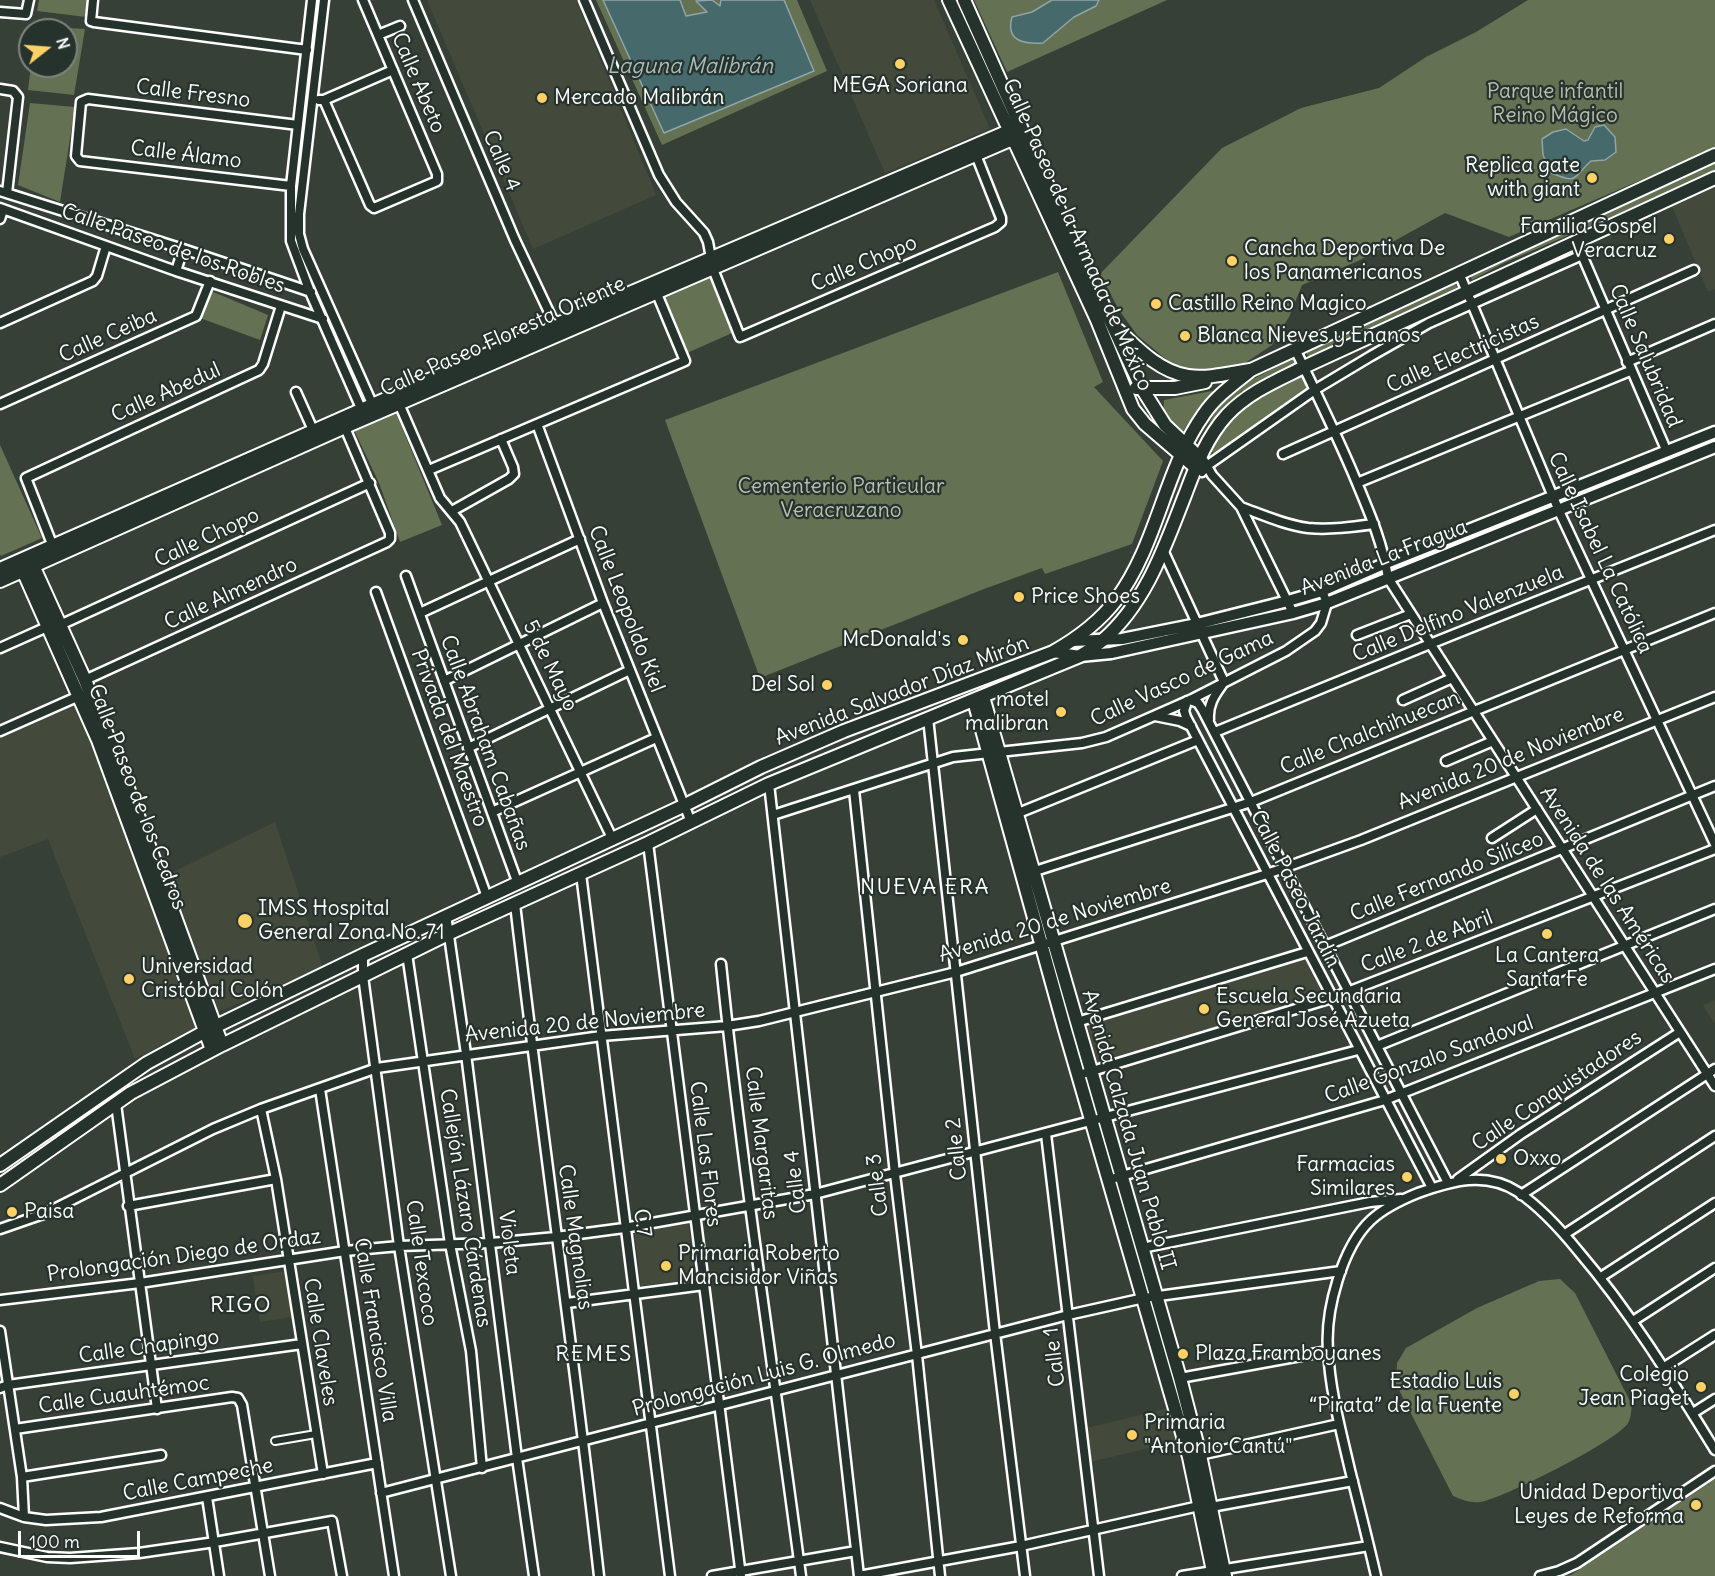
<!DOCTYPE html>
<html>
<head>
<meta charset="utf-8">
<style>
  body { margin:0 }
  #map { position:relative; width:1715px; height:1576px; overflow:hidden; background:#374036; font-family:Delius,sans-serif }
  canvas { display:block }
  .north { position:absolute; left:18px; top:18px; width:60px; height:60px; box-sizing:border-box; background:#26332d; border:2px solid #7d8581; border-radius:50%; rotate:73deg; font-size:16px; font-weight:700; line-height:24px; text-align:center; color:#fff }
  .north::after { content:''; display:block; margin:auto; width:21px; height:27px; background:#ffd166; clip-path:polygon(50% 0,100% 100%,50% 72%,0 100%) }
  .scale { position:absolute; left:18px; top:1531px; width:122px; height:27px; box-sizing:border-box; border:3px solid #fff; border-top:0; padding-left:8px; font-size:18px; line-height:21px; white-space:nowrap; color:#fff; -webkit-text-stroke:4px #26332d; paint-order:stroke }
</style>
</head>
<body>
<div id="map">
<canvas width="1715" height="1576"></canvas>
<div class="north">N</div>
<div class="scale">100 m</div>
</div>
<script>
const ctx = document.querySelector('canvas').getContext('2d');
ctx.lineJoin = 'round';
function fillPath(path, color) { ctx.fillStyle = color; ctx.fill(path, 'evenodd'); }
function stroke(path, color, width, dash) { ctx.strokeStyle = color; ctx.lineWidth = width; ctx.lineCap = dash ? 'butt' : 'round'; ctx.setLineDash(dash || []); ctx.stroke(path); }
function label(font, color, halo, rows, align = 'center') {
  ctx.font = font + ' Delius,sans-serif'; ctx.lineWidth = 4.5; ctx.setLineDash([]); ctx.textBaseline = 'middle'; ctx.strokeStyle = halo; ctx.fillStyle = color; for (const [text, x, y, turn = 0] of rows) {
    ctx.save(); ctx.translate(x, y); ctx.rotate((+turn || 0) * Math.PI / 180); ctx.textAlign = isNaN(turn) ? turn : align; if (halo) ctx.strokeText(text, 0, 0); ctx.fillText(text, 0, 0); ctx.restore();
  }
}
fillPath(new Path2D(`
  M427 0H576L656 195 533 249Z
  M810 0H934L990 129 885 173Z
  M1715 184V289L1708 292 1671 204Z
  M78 703 199 1026 135 1059 48 839 0 857V738Z
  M275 822 323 968 215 1013 167 875Z
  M1306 956 1325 994 1094 1064 1082 1024Z
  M1715 1000V1024L1703 1005Z
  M688 1222 695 1279 641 1286 634 1230Z
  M286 1271 292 1317 260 1322 253 1276Z
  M1169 1408 1179 1441 1090 1462 1087 1428Z`), '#434a3c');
fillPath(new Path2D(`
  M39 0H88L86 17 37 11Z
  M596 0H797L827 71 662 145Z
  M974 0H1052L1031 12 1014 16 1025 43H1043L1074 17 1096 6 1099 0H1167L1007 72Z
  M1528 0H1715V148L1509 237 1445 213 1358 261 1302 285 1289 317 1272 345 1233 371 1194 372 1168 361 1137 335 1119 310 1100 274 1222 148 1301 108 1379 88 1426 57 1476 32Z
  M35 26 85 29 74 95 28 90 31 66H66V30H34Z
  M30 103 75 107 60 202 18 185Z
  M1715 158V172L1504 263 1472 280 1469 274Z
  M1058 272 1103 382 1094 387 1163 461 1132 544 1045 574 1042 568 984 589 760 678 665 420Z
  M709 276 732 333 687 353 665 296Z
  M1454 282 1458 288 1309 357 1305 351Z
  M211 291 268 315 260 340 200 318Z
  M1293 359 1295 365 1242 391 1208 425 1221 401 1253 379Z
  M1303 374 1311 388 1217 455 1209 450C1215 439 1221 425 1229 417 1250 397 1276 381 1303 374Z
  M1212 391 1213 392 1183 431 1163 417 1164 400Z
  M396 413 442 525 400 542 379 483 354 430Z
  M0 445 42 538 1 556 0 554Z
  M1560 1279 1575 1293 1632 1405C1631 1411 1631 1419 1628 1423 1619 1440 1500 1500 1480 1502 1470 1503 1463 1500 1453 1496L1396 1384 1397 1363 1406 1348 1477 1308 1539 1281Z
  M1715 1479V1576H1564L1571 1575Z`), '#647152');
const water = new Path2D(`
  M603 0H680L686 16 707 12 696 1 712 0 720 6 721 0H784L814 71 664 133Z
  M1052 0H1099L1096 6 1074 17 1043 43C1025 44 1005 42 1012 17L1032 12Z
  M1604 125 1615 137 1616 152 1605 160 1591 161C1571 179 1579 184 1551 173L1543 155 1542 139 1553 132 1566 129 1584 141 1588 140 1595 127Z`);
fillPath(water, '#46696c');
stroke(water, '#90a5a7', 1.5);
const pedestrian = new Path2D(`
  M275 1441 316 1434`);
const minor = new Path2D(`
  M93 0 91 21 94 22 307 50
  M312 0 291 186V241L310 292 363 413
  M324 0 299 214V234L303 249 374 408
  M413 0 515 240 557 329
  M584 0 659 175 676 202 704 233 708 242 713 269 740 337 995 227 1001 222V218L976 155
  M0 12 26 14 29 0
  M378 35 400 26
  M0 89 13 91 18 97 7 193
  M319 100H324L393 70
  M324 100 370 205 374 208 437 181V174L363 0
  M291 186 80 161 76 156 81 102 88 99 298 125
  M0 191 183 249 311 292
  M0 208 176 271 323 319
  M0 219 3 210
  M1576 241 1667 452
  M176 271 183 249
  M1459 273 1559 511 1715 844
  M0 323 93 281 97 276 106 246
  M1295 349C1316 393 1338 437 1357 483 1370 514 1383 544 1388 578L1715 1086
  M1627 362 1715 324
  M296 392 313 430
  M397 399 440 498 460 522 613 840
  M0 404 196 316 210 281
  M537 424 603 603 691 822
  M1283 454 1694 270
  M1204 461 1212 475 1241 507 1293 613
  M429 470 685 361 655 289
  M1202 472 1208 465 1316 389 1371 356 1429 323 1582 255
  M1357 483 1630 371
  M1241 507C1263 515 1285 525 1308 528 1330 530 1352 527 1374 524
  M452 511 509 479 514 474 513 467 501 439
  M54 549 26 478 259 370 263 364 281 306
  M1163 550 1224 682
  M406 576 518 884
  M376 592 487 897
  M420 613 580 539
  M60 625 370 483
  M1357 635 1411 614
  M0 648 47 627
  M85 680 387 542 390 539V533L343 423
  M444 681 603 603
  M1190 700 1198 703 1202 709 1448 1183
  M1403 700 1452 678
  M1187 701 1184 711 1186 717 1432 1188
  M1155 716 1180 721 1191 726
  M928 718 995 1333 1025 1576
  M1209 719C1208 705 1214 696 1222 685
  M0 731 79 696
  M1215 732 1430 644 1715 530
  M468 748 630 670
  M1446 761 1493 741
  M769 784 859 1576
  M854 790 895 1174 917 1355 940 1576
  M492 812 656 738
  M1016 814 1198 740
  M773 815 953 757 1082 743 1106 737 1190 700 1286 651 1315 631 1321 623 1327 603 1322 591
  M1492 838 1537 809
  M648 843 741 1576
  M1032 872 1251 802 1715 613
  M581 874 670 1576
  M515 904C541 1128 574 1352 599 1576
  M446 915 466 1054 517 1458 534 1576
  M1325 946 1715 786
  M407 954 450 1244 471 1351 482 1468
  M363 955V976L399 1246 451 1576
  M721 964C742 1169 774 1372 801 1576
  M1077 1022 1307 952
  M1377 1046 1715 909
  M1079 1075 1332 998 1715 849
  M320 1089 394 1576
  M116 1104 157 1409
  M261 1109 276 1179 323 1474
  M1046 1134 1099 1576
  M1458 1179 1521 1134 1680 1032
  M1108 1180 1385 1100 1715 969
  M1521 1195 1715 1069
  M128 1206 276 1179
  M0 1229 46 1213 213 1129 261 1109 377 1068 601 1036 727 1026 759 1021 956 972 1267 874 1361 840 1715 697
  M1565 1234 1715 1136
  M1142 1248 1370 1202 1401 1199
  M1601 1277 1715 1203
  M0 1300 140 1283 345 1251 399 1246 491 1243 556 1237 624 1228 815 1194 1358 1050
  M567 1303 704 1285
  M1633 1321 1715 1268
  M0 1331 22 1477 24 1517
  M1663 1368 1715 1335
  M1180 1378 1328 1351
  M0 1388 8 1385 302 1344
  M1693 1413 1715 1399
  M15 1429 232 1397 238 1398 242 1405 270 1576
  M1200 1455 1339 1424
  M22 1477 161 1455
  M381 1493 1068 1315 1144 1298 1341 1271
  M207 1497 219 1576
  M1211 1507 1353 1481
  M0 1508 24 1517 46 1520 101 1517 377 1463
  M0 1547 47 1557 70 1558 139 1553 215 1542 332 1521 342 1576
  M712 1576 856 1551
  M859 1576 1021 1546 1199 1506
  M1182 1576 1369 1546
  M1376 1576C1368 1541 1359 1506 1350 1470 1341 1431 1330 1391 1328 1350 1325 1311 1342 1247 1371 1220 1383 1209 1403 1199 1418 1193 1452 1181 1485 1171 1518 1192 1540 1207 1562 1231 1579 1252 1631 1313 1673 1382 1715 1450
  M1540 1576 1559 1571 1577 1563 1715 1471`);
const tertiary = new Path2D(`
  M1072 641 1122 639 1197 624 1288 601 1322 591 1386 563 1715 432
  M1053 652 1080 656 1111 653 1293 613 1327 603 1715 447`);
const secondary = new Path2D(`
  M949 0 1097 320 1133 409 1145 424 1195 467
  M964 0 1024 134 1141 387 1165 425 1199 457
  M1118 330C1137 348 1160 372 1188 376 1208 379 1230 373 1250 370
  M1136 388H1175L1205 382
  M31 561 85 680 122 772 222 1045
  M20 564 98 740 212 1050
  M0 569 515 342 1011 130
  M0 581 345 427 1024 134
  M983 697 1180 1378 1200 1455 1225 1576
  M974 701 1065 1030 1189 1457 1214 1576
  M0 1165 147 1063 204 1032 363 955 683 806 761 767 844 731 1053 652C1076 639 1100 621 1116 600 1158 544 1164 470 1204 414 1216 396 1235 383 1251 370L1715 155
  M0 1185 131 1093 222 1045 450 933 648 843 769 784 1080 656C1088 651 1096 646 1103 640 1146 603 1165 546 1185 495 1196 466 1206 438 1227 415 1249 392 1276 381 1304 367L1715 178`);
stroke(pedestrian, '#fff', 10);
stroke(minor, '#fff', 13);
stroke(tertiary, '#fff', 15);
stroke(secondary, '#fff', 16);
stroke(pedestrian, '#26332d', 6);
stroke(minor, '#26332d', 8);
stroke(tertiary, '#26332d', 10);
stroke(secondary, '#26332d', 12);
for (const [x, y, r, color] of [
  [900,64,6,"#ffd166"],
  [542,98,6,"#ffd166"],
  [1592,178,6,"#ffd166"],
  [1669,239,6,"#ffd166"],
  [1232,261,6,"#ffd166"],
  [1156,304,6,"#ffd166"],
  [1185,336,6,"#ffd166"],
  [1019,597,6,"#ffd166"],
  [963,640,6,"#ffd166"],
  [827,685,6,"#ffd166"],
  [1061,712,6,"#ffd166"],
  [245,921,8,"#ffd166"],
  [1547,934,6,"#ffd166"],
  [129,979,6,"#ffd166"],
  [1204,1009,6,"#ffd166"],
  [1501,1159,6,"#ffd166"],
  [1407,1177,6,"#ffd166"],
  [12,1212,6,"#ffd166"],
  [666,1266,6,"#ffd166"],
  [1183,1354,6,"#ffd166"],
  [1701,1387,6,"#ffd166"],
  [1514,1394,6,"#ffd166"],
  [1132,1435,6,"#ffd166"],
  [1696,1505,6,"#ffd166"]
]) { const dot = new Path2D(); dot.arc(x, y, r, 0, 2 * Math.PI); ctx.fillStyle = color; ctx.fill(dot); stroke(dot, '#26332d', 2); }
label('21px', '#fff', '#26332d', [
  ["Calle Abeto",418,83,67],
  ["Calle Fresno",193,94,7],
  ["Calle Álamo",186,155,7],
  ["Calle 4",501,161,67],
  ["Calle Paseo de la Armada de México",1077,235,66],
  ["Calle Paseo de los Robles",173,249,19],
  ["Calle Chopo",864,264,-23],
  ["Calle Ceiba",108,336,-24],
  ["Calle Paseo Floresta Oriente",503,337,-24],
  ["Calle Electricistas",1463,354,-24],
  ["Calle Salubridad",1645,356,67],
  ["Calle Abedul",166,393,-24],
  ["Calle Chopo",207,538,-25],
  ["Calle Isabel La Católica",1600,553,65],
  ["Avenida La Fragua",1384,558,-21],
  ["Calle Almendro",231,594,-25],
  ["Calle Leopoldo Kiel",626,609,69],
  ["Calle Delfino Valenzuela",1458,614,-22],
  ["5 de Mayo",550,666,64],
  ["Calle Vasco de Gama",1182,679,-25],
  ["Avenida Salvador Díaz Mirón",902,691,-21],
  ["Calle Chalchihuecan",1370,733,-22],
  ["Privada del Maestro",449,738,70],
  ["Calle Abraham Cabañas",485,743,70],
  ["Avenida 20 de Noviembre",1511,759,-22],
  ["Calle Paseo de los Cedros",137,797,69],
  ["Calle Fernando Silíceo",1447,877,-22],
  ["Avenida de las Américas",1607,885,57],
  ["Calle Paseo Jardín",1295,889,63],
  ["Avenida 20 de Noviembre",1055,921,-17],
  ["Calle 2 de Abril",1427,942,-21],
  ["Avenida 20 de Noviembre",585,1023,-6],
  ["Calle Gonzalo Sandoval",1429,1060,-20],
  ["Calle Conquistadores",1557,1091,-34],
  ["Avenida Calzada Juan Pablo II",1128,1130,74],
  ["Calle Margaritas",761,1143,83],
  ["Calle 2",957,1149,-96],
  ["Calle Las Flores",705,1154,83],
  ["Calle 4",796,1182,-97],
  ["Calle 3",878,1185,-97],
  ["Callejón Lázaro Cárdenas",465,1208,81],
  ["C.7",642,1223,82],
  ["Calle Magnolias",575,1237,82],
  ["Violeta",509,1243,83],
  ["Prolongación Diego de Ordaz",184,1256,-8],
  ["Calle Texcoco",421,1263,82],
  ["Calle Francisco Villa",375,1330,81],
  ["Calle Claveles",320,1342,81],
  ["Calle Chapingo",149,1347,-8],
  ["Calle 1",1055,1357,-97],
  ["Prolongación Luis G. Olmedo",764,1375,-15],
  ["Calle Cuauhtémoc",124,1395,-8],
  ["Calle Campeche",198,1480,-11]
]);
label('21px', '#fff', '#26332d', [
  ["MEGA Soriana",900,86,"center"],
  ["Mercado Malibrán",554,98],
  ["Replica gate",1580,166,"right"],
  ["with giant",1580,190,"right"],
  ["Familia Gospel",1657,227,"right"],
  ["Veracruz",1657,251,"right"],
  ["Cancha Deportiva De",1244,249],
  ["los Panamericanos",1244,273],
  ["Castillo Reino Magico",1168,304],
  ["Blanca Nieves y Enanos",1197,336],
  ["Price Shoes",1031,597],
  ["McDonald's",951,640,"right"],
  ["Del Sol",815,685,"right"],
  ["motel",1049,700,"right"],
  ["malibran",1049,724,"right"],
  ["IMSS Hospital",258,909],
  ["General Zona No. 71",258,933],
  ["La Cantera",1547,956,"center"],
  ["Santa Fe",1547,980,"center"],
  ["Universidad",141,967],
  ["Cristóbal Colón",141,991],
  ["Escuela Secundaria",1216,997],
  ["General José Azueta",1216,1021],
  ["Oxxo",1513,1159],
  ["Farmacias",1395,1165,"right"],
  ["Similares",1395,1189,"right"],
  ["Paisa",24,1212],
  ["Primaria Roberto",678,1254],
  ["Mancisidor Viñas",678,1278],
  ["Plaza Framboyanes",1195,1354],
  ["Colegio",1689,1375,"right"],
  ["Jean Piaget",1689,1399,"right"],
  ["Estadio Luis",1502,1382,"right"],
  ["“Pirata” de la Fuente",1502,1406,"right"],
  ["Primaria",1144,1423],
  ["\"Antonio Cantú\"",1144,1447],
  ["Unidad Deportiva",1684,1493,"right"],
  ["Leyes de Reforma",1684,1517,"right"]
], 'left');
label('21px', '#b9bfb1', '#26332d', [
  ["Parque infantil",1555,92],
  ["Reino Mágico",1555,116],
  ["Cementerio Particular",841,487],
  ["Veracruzano",841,511]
]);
label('italic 22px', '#acbcbd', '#26332d', [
  ["Laguna Malibrán",690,67]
]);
ctx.letterSpacing = '1.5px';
label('22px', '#fff', '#26332d', [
  ["NUEVA ERA",925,888],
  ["RIGO",241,1306],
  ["REMES",594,1355]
]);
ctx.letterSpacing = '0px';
</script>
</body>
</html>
